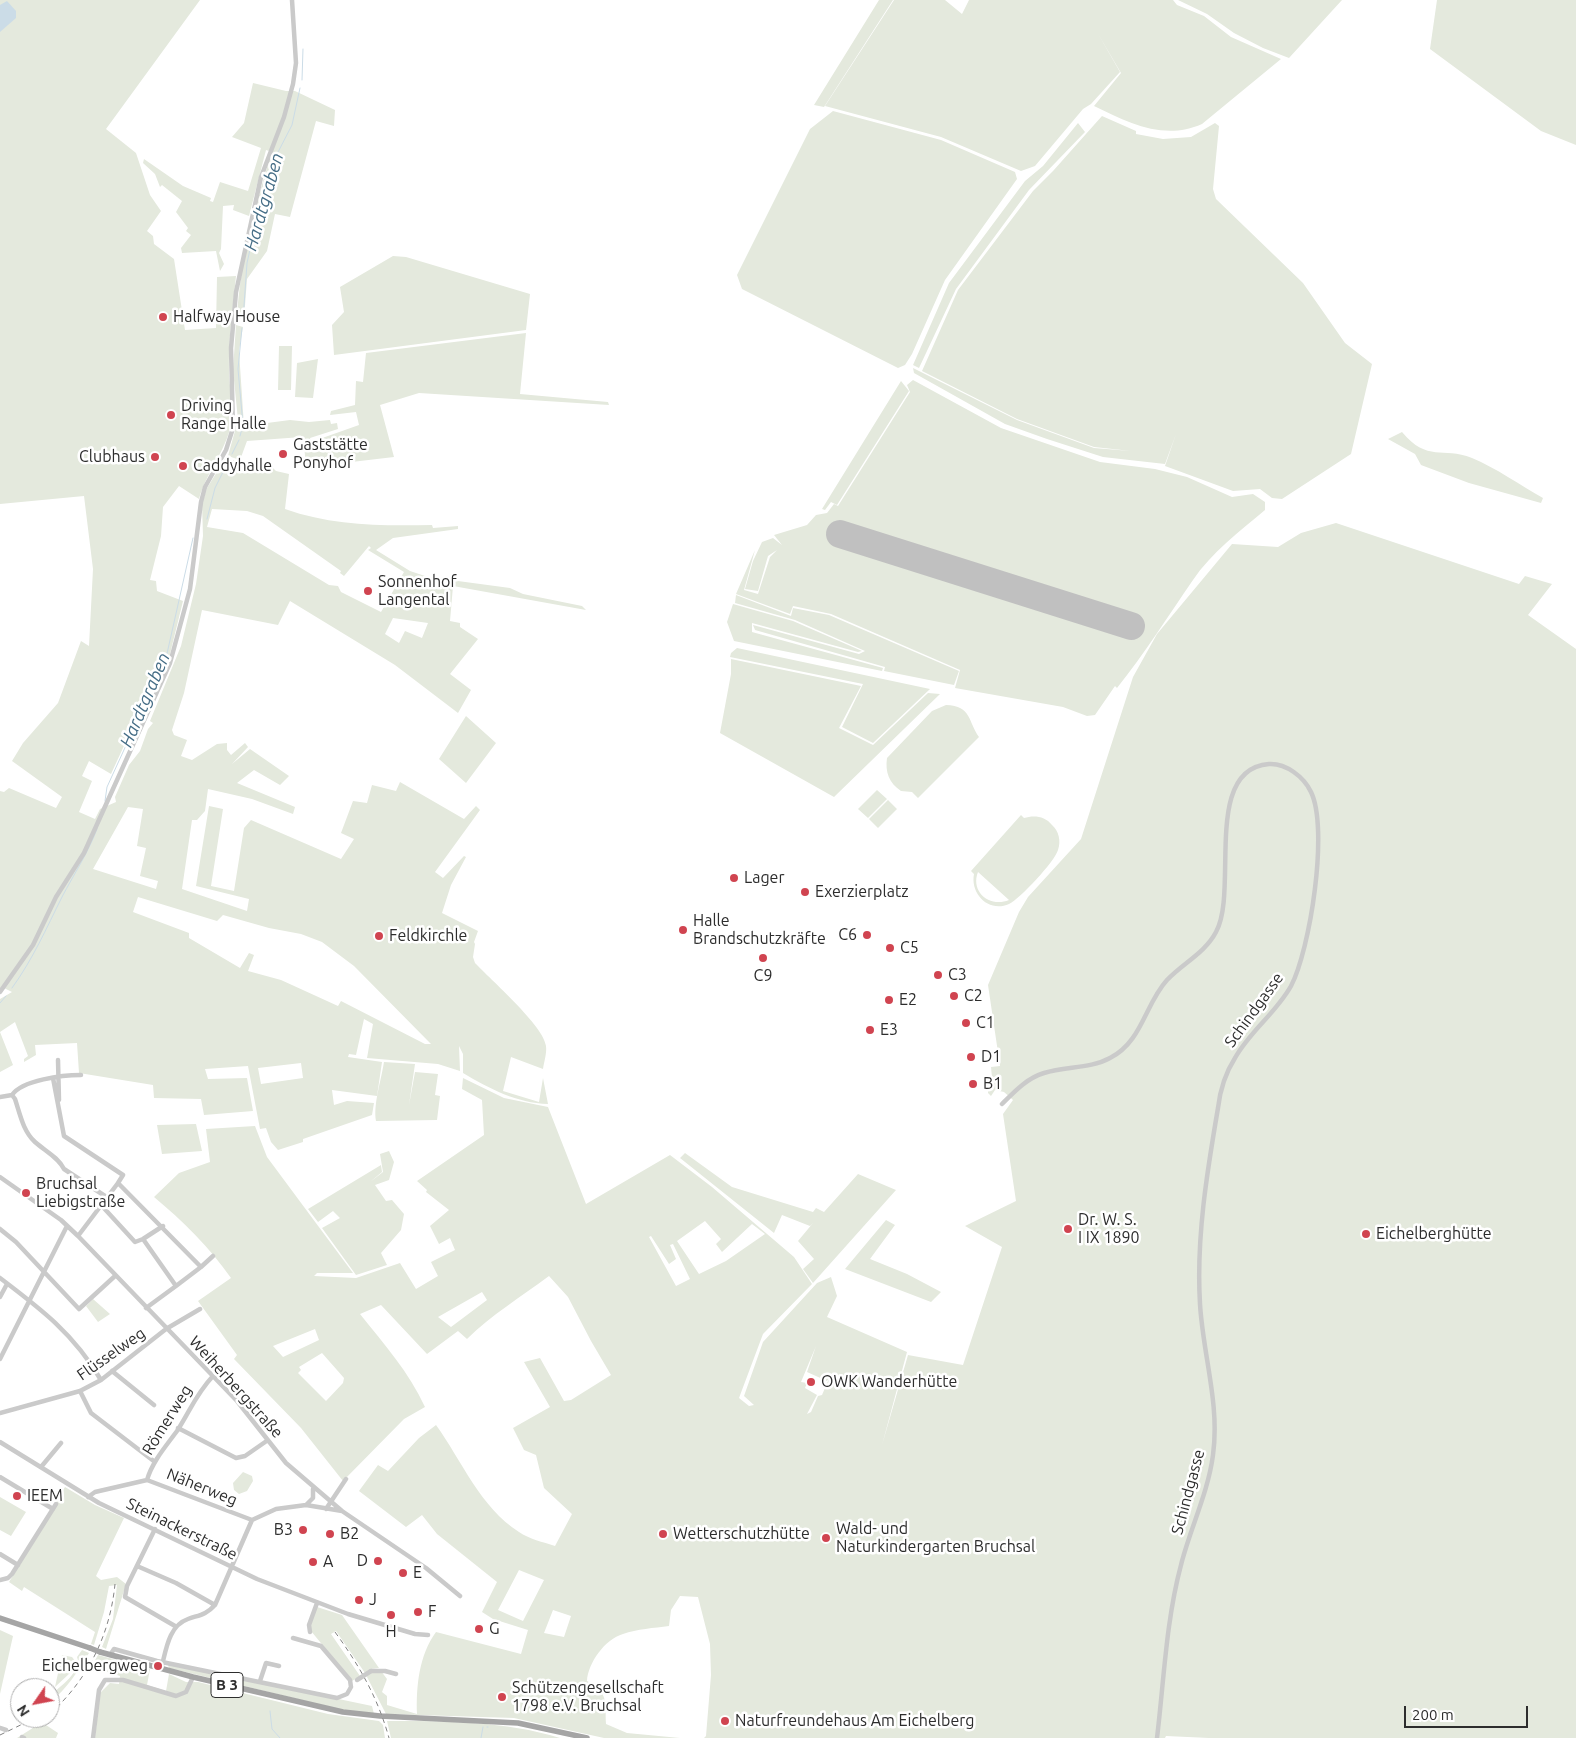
<!DOCTYPE html>
<html>
<head>
<meta charset="utf-8">
<style>
  body { margin:0 }
  #map { position:relative; width:1576px; height:1738px; overflow:hidden; background:#fff; font-family:Ubuntu,sans-serif }
  canvas { display:block }
  .north { position:absolute; left:10px; top:1678px; width:50px; height:50px; box-sizing:border-box; background:#fff; border:1px solid #ababab; border-radius:50%; rotate:237deg; font-size:14px; font-weight:700; line-height:20px; text-align:center; color:#2d2d2d }
  .north::after { content:''; display:block; margin:auto; width:18px; height:22px; background:#d04450; clip-path:polygon(50% 0,100% 100%,50% 72%,0 100%) }
  .scale { position:absolute; left:1404px; top:1706px; width:124px; height:22px; box-sizing:border-box; border:2px solid #2d2d2d; border-top:0; padding-left:6px; font-size:15px; line-height:18px; white-space:nowrap; color:#2d2d2d; -webkit-text-stroke:4px #fff; paint-order:stroke }
</style>
</head>
<body>
<div id="map">
<canvas width="1576" height="1738"></canvas>
<div class="north">N</div>
<div class="scale">200 m</div>
</div>
<script>
const ctx = document.querySelector('canvas').getContext('2d');
ctx.lineJoin = 'round';
function fillPath(path, color) { ctx.fillStyle = color; ctx.fill(path, 'evenodd'); }
function stroke(path, color, width, dash) { ctx.strokeStyle = color; ctx.lineWidth = width; ctx.lineCap = dash ? 'butt' : 'round'; ctx.setLineDash(dash || []); ctx.stroke(path); }
function label(font, color, halo, rows, align = 'center') {
  ctx.font = font + ' Ubuntu,sans-serif'; ctx.lineWidth = 5; ctx.setLineDash([]); ctx.textBaseline = 'middle'; ctx.strokeStyle = halo; ctx.fillStyle = color; for (const [text, x, y, turn = 0] of rows) {
    ctx.save(); ctx.translate(x, y); ctx.rotate((+turn || 0) * Math.PI / 180); ctx.textAlign = isNaN(turn) ? turn : align; if (halo) ctx.strokeText(text, 0, 0); ctx.fillText(text, 0, 0); ctx.restore();
  }
}
fillPath(new Path2D(`
  M0 0H200L106 129 136 153 150 195 161 211 147 231 153 236 154 244 174 259 185 330 216 328 217 277 236 276C233 307 228 339 229 372 229 389 235 408 231 425 225 452 206 473 199 499L179 486 163 507 161 536 150 580 156 581 157 591 183 601 168 662 157 687 152 685 111 774 89 761 82 776 92 781 79 812 95 819 100 809 116 802 115 797 129 765 140 751 148 729 153 723 150 721 181 646 196 584 203 536 202 504 207 488 225 459 271 466 276 471 289 474 285 509C333 526 382 526 432 525L433 528 458 526V529L393 538 376 550 410 571 428 577 510 588 523 594 582 606 586 610 453 586 450 621 460 623V627L478 639 450 674 471 690 458 713 395 665 290 601 278 625 202 610 184 693 172 730 174 735 187 740 181 756 192 760 217 744 227 743V750L231 755 245 743 248 747 232 764 250 749 289 776 280 785 254 770 237 783 295 807 293 814 252 799 208 789 205 811 197 820H192L182 889 247 911 249 899 196 886 209 806 223 809 211 886 234 891 244 828 251 820 341 859 354 839 341 833 353 801 367 803 372 785 396 791 400 782 464 819 476 806 480 810 435 872 443 878 464 856 466 857 451 885 442 913 478 931 474 942 475 944 473 957 475 963C490 979 544 1026 546 1046 547 1053 544 1062 543 1069L511 1057 503 1091 539 1102 543 1078 548 1104C517 1103 490 1089 463 1073V1054L459 1046 460 1071 438 1064 367 1058 373 1024 364 1019 356 1055 349 1054 348 1057 382 1062 377 1096 332 1090 334 1105 347 1101 374 1103 372 1115 303 1139V1142L278 1150 271 1142 266 1128 260 1129 248 1066 205 1069 208 1079 247 1078 253 1111 204 1115 201 1099 154 1098 153 1085 79 1073 77 1043 35 1045 36 1055 24 1062V1059L28 1056 15 1022 0 1032 13 1065 0 1072V999L12 992 2 987 0 989V791L4 792 9 788 56 808 62 797 12 761 23 743 58 703 81 641 89 646 93 569 84 496 0 504ZM212 509 247 511 263 516 341 571 340 573 344 576 369 546 371 548 368 550 404 572 381 612 341 592 338 586 329 585 243 533 207 527ZM393 618 428 623 422 638 405 631 399 643 385 634ZM128 807 143 809 137 846 146 848 140 876 158 881 156 889 93 869ZM138 897 217 921 223 915 269 928 301 934 322 942 354 966 431 1044H425L341 1001 338 1006 281 980 248 971 254 955 249 953 240 968 189 938V933L133 912ZM301 1063 303 1078 261 1084 258 1068Z
  M879 0H893L824 107 814 105Z
  M894 0H945L962 14 969 0H1173L1177 5 1204 16 1231 37 1281 59 1202 124C1164 141 1129 123 1094 106L1121 73 1097 32 1120 72 1091 104 1083 109 1035 166 1021 171 941 137 825 106Z
  M1178 0H1342L1289 58 1263 48 1234 33 1207 14Z
  M1437 0H1576V145L1541 131 1430 49Z
  M253 83 286 91H295L335 110 334 126 316 121 290 217 275 214 267 251 247 279 244 319 237 318C240 262 255 205 272 152L266 150 249 216 233 210 234 205 223 206 221 249 219 253 224 264 220 271 216 251 182 253 181 248 191 235 186 231 188 228 176 212 182 201 162 185 160 187 155 174 143 163 144 159 183 186 211 198 210 201 213 202 220 182 248 191 261 148 232 137 244 123Z
  M833 111 941 140 1015 172 1017 179 945 280 912 354 905 365 898 368 742 289 737 275 810 129Z
  M1102 116 1136 131V134L1163 139 1191 137 1215 123 1219 126 1213 189 1216 199 1303 283 1345 343 1372 364 1351 454 1282 499 1272 498 1260 489 1233 491 1165 466 1176 434 1165 464 1103 457 1047 439 1005 424 914 373 913 368 1017 420 1094 448 1131 451 1094 447 1017 419 922 371 958 290 1033 191 1053 171Z
  M1078 123 1085 132 1029 190 956 289 919 368 913 365 949 283 1025 181 1043 166Z
  M393 256 406 257 530 294 526 330 334 355 332 325 344 312 340 287Z
  M236 325 243 327 239 351 244 426 290 420 309 422 330 420 331 424 337 423 338 429 310 438 311 442 359 425 356 412 330 415 331 411 355 405 356 381 363 382 366 353 526 333 520 394 608 402 609 405 419 393 380 405 394 457 309 467C302 457 307 448 302 437L247 441 240 460 228 456 238 420 233 370Z
  M279 346H292L291 390H278Z
  M318 359 313 398 295 397 297 363Z
  M913 380 1001 428 1100 462 1155 469 1187 477 1232 497 1253 494 1265 502V510C1240 531 1211 553 1193 580 1168 616 1145 653 1117 688L1115 686 1095 715 1087 716 1063 707 955 688 960 670 831 614 793 606 790 614 736 594 755 550 744 590 758 594 770 557 777 550 768 556 758 591 745 589 753 561 762 542 773 538 782 545 774 535 807 525 816 515 827 513 834 504 838 506 910 392 907 385Z
  M901 381 909 391 837 505 831 502 825 510 822 509Z
  M1402 432C1428 463 1442 446 1472 458 1496 468 1520 485 1543 498L1541 503 1469 483 1421 465 1415 454 1388 439Z
  M1336 523 1519 584 1525 576 1552 584 1528 615 1576 649V1738H1209L1166 1736 1165 1738H704L706 1736 711 1675 710 1644 698 1597 680 1596 671 1610 669 1626C654 1628 637 1629 623 1634 605 1639 588 1663 587 1681 609 1693 605 1702 606 1724L627 1733 680 1738H604L514 1718 386 1714 366 1675 371 1672 381 1671 387 1679 382 1692 387 1696V1705L417 1714C416 1687 419 1655 436 1632L521 1654 528 1630 493 1619 482 1612 497 1582 437 1534 422 1515 406 1527 359 1491 378 1465 388 1471 419 1438 436 1425C462 1461 480 1507 519 1532 529 1539 543 1542 555 1546L572 1514 544 1488 536 1455 524 1450 513 1428 550 1407 524 1362 540 1358 564 1401 571 1400 611 1375 591 1341 568 1297 549 1276C521 1297 491 1315 467 1339L458 1331 427 1354 381 1305 360 1314C384 1344 409 1372 425 1407L404 1419 343 1481 301 1428 234 1359 237 1355 198 1301 231 1278C210 1248 183 1221 154 1197L179 1173 210 1162 206 1129 255 1126 267 1157 353 1273H317L314 1276 356 1278 400 1263 416 1289 438 1276 431 1262 455 1250 450 1238 439 1244 430 1226 449 1210 426 1192 427 1190 417 1181 484 1135 482 1100 462 1089 463 1078 504 1098 548 1107 586 1204 670 1155 712 1187 794 1257 812 1284 763 1334 739 1398 749 1406 754 1405 744 1396 763 1342 817 1283 831 1277 837 1296 827 1317 907 1352 882 1445 908 1355 963 1365 1002 1247 965 1226 1016 1201 1003 1114 1013 1100 1004 1092 995 1090 991 1096 988 1093V1088H993L991 1067 1000 1066 988 985 1019 912 1028 897 1081 839 1133 677 1157 634 1232 544 1278 547 1301 533ZM705 1221 721 1239 716 1244 722 1252 752 1224 765 1234 726 1261 699 1274 677 1241ZM651 1236 669 1264 676 1259 670 1245 673 1244 690 1279 676 1286 649 1237ZM482 1292 487 1300 451 1327 438 1317ZM315 1329 319 1340 283 1357 273 1346ZM816 1346 807 1372 827 1381 831 1374 822 1395 818 1396 811 1412 807 1414 817 1395 805 1388 807 1383 801 1382ZM322 1353 344 1378 343 1383 326 1401 298 1373 301 1370 299 1367ZM519 1570 544 1580 523 1621 498 1610ZM553 1610 571 1616 564 1637 544 1633Z
  M736 595 791 616 793 608 829 615 959 671 954 685 884 671 885 667 755 630 753 625 859 654 865 651 795 620 735 603Z
  M733 604 793 621 862 651 858 652 752 623V632L883 668 882 671 734 641 727 622Z
  M737 648 930 689 873 743 842 727 863 684 730 657 731 653Z
  M731 659 861 686 839 728 873 745 928 693 940 694 834 797 720 733 731 674Z
  M946 705C972 706 968 722 979 737L918 798 912 792 901 791C889 783 885 772 887 758L932 711Z
  M466 716 496 743 466 783 439 759Z
  M877 790 887 799 868 818 858 809Z
  M888 800 897 809 878 828 869 819Z
  M1021 815 1024 818C1034 815 1045 816 1052 825 1059 831 1061 841 1058 850 1055 861 1020 899 1009 904 989 913 970 894 974 874L971 871ZM978 872 1009 900C990 908 970 892 978 872Z
  M384 1062 415 1064 409 1105 415 1072 438 1074 435 1095 440 1096 437 1120 376 1121C373 1105 381 1081 384 1062Z
  M196 1124 202 1151 162 1154 157 1125Z
  M389 1151 394 1162 389 1180 375 1185 386 1201 392 1200 404 1214 401 1230 381 1253 387 1265 356 1275 322 1228 340 1218 333 1211 318 1222 308 1209 381 1165 382 1172 370 1182 383 1172 380 1154Z
  M685 1153 732 1187 813 1212 816 1208 824 1212 858 1174 896 1190 813 1283 803 1269 814 1259 798 1241 813 1223 810 1226 782 1215 774 1233 680 1158Z
  M886 1220 895 1225 870 1259 907 1274 941 1292 931 1302 845 1269Z
  M93 1299 110 1314 98 1322 86 1306Z
  M243 1472 252 1476 253 1481 247 1491 239 1494 234 1490 233 1483Z
  M65 1487 95 1505 124 1518 96 1576 101 1580 117 1577 126 1584 106 1649 102 1647 113 1619 117 1585 109 1586 104 1612 94 1645 91 1644 95 1632 24 1587 22 1591 9 1582 57 1505 55 1503Z
  M0 1497 26 1512 11 1536 0 1530Z
  M317 1607 342 1615 379 1668 370 1669 365 1673 336 1631 331 1634 360 1676 352 1681 311 1631 310 1626Z
  M0 1630 13 1636 0 1694Z
  M82 1650 89 1653C78 1671 67 1689 50 1702V1696C59 1687 83 1671 77 1657Z
  M62 1655 72 1657 76 1662 70 1673 55 1687Z
  M98 1655 150 1669 147 1685 166 1691 169 1674 186 1682H198L328 1714 379 1721 383 1725 385 1738H95L100 1693 110 1683 119 1684 120 1676C108 1672 100 1668 88 1673Z
  M167 1663 372 1706 374 1714 352 1712 169 1668Z
  M47 1719 46 1725 58 1733 56 1738H17Z
  M387 1721C444 1721 506 1721 560 1738H391Z`), '#e4e9dd');
fillPath(new Path2D(`
  M7 1 16 11V18L0 32V5Z`), '#cbdce7');
stroke(new Path2D(`
  M302 80 303 49
  M243 320 247 263 259 209 276 156 292 125 300 88
  M240 436 243 425 238 369 242 328
  M232 454 239 440
  M207 519 215 488 229 460
  M105 801 107 787 166 658 193 538
  M12 988C33 959 46 929 62 897 74 874 88 853 97 829
  M0 1003 6 996
  M270 1711 272 1729 280 1738
  M487 1727H488
  M481 1738 483 1727`), '#cbdce7', 1);
stroke(new Path2D(`
  M840 534 1131 626`), '#c0c0c0', 28);
stroke(new Path2D(`
  M0 992 33 945 56 897 84 853 170 663 190 589 201 502 205 487 226 450 233 428 231 348 236 292 261 177 284 117 293 84 296 63 292 0
  M58 1060 59 1100
  M53 1078 64 1136 123 1175 118 1183 201 1267 176 1286
  M12 1095C22 1080 63 1075 81 1075
  M0 1097 12 1095 15 1099C20 1114 23 1131 35 1142 45 1151 58 1157 64 1169L108 1198
  M1002 1104C1014 1092 1027 1078 1044 1073 1066 1066 1090 1069 1110 1058 1142 1042 1145 1004 1167 980 1183 963 1205 953 1216 932 1239 891 1202 769 1269 764 1286 763 1304 777 1311 792 1329 829 1310 950 1291 986 1276 1013 1250 1031 1235 1058 1226 1072 1220 1091 1218 1108 1207 1172 1196 1239 1200 1304 1203 1355 1220 1404 1213 1455 1208 1493 1190 1529 1181 1565 1166 1621 1164 1680 1157 1738
  M0 1177 61 1220 78 1236 237 1401 286 1463 342 1511
  M102 1206 135 1242 143 1239 176 1286 146 1308
  M0 1229 16 1242 79 1309 115 1276
  M78 1236 118 1183
  M143 1239 163 1226
  M201 1267 213 1256
  M0 1278C41 1309 74 1334 101 1380
  M0 1297 7 1284
  M0 1359 67 1226
  M112 1371 154 1405
  M80 1391 91 1413 155 1462
  M0 1413 80 1391 101 1380 166 1329 200 1309
  M178 1428 236 1458 245 1456 268 1440
  M0 1442 99 1503 257 1579 348 1614 415 1634 428 1635
  M41 1467 61 1443
  M0 1477 53 1509
  M147 1480C152 1462 166 1446 177 1431 190 1411 196 1394 213 1376
  M88 1497 95 1492 147 1480 252 1520 276 1509 306 1505 313 1498V1489
  M306 1505 342 1511 426 1568 460 1596
  M326 1509 346 1479
  M155 1529 127 1586 125 1597 175 1626
  M0 1554 18 1565
  M137 1566 176 1583 215 1605
  M0 1580 8 1578 12 1574 56 1504
  M310 1632 309 1625 317 1603
  M110 1655 114 1649 157 1661 337 1698 347 1694 351 1687 350 1680 321 1646 293 1638
  M161 1669C166 1651 168 1626 188 1619 199 1615 206 1615 215 1605L252 1520
  M371 1671H385L396 1674
  M260 1681 266 1663 279 1666
  M0 1728 6 1730
  M22 1737 24 1738
  M93 1738 99 1690 105 1680H123L176 1696 186 1692 193 1677`), '#cacaca', 4.5);
stroke(new Path2D(`
  M0 1618 90 1648
  M100 1652 193 1677 343 1712 380 1716 518 1723 587 1738`), '#a5a5a5', 5.5);
stroke(new Path2D(`
  M335 1632C359 1665 378 1698 389 1738
  M50 1714C88 1679 110 1635 115 1584
  M0 1735 35 1718`), '#828282', 1, [5, 4]);
stroke(new Path2D(`
  M357 1680 371 1671`), '#cacaca', 4.5);
stroke(new Path2D(`
  M90 1648 100 1652`), '#a5a5a5', 5.5);
for (const [x, y, r, color] of [
  [163,317,5,"#d04450"],
  [171,415,5,"#d04450"],
  [283,454,5,"#d04450"],
  [155,457,5,"#d04450"],
  [183,466,5,"#d04450"],
  [368,591,5,"#d04450"],
  [734,878,5,"#d04450"],
  [805,892,5,"#d04450"],
  [683,930,5,"#d04450"],
  [867,935,5,"#d04450"],
  [379,936,5,"#d04450"],
  [890,948,5,"#d04450"],
  [763,958,5,"#d04450"],
  [938,975,5,"#d04450"],
  [954,996,5,"#d04450"],
  [889,1000,5,"#d04450"],
  [966,1023,5,"#d04450"],
  [870,1030,5,"#d04450"],
  [971,1057,5,"#d04450"],
  [973,1084,5,"#d04450"],
  [26,1193,5,"#d04450"],
  [1068,1229,5,"#d04450"],
  [1366,1234,5,"#d04450"],
  [811,1382,5,"#d04450"],
  [17,1496,5,"#d04450"],
  [303,1530,5,"#d04450"],
  [330,1534,5,"#d04450"],
  [663,1534,5,"#d04450"],
  [826,1538,5,"#d04450"],
  [378,1561,5,"#d04450"],
  [313,1562,5,"#d04450"],
  [403,1573,5,"#d04450"],
  [359,1600,5,"#d04450"],
  [418,1612,5,"#d04450"],
  [391,1615,5,"#d04450"],
  [479,1629,5,"#d04450"],
  [158,1666,5,"#d04450"],
  [502,1697,5,"#d04450"],
  [725,1721,5,"#d04450"]
]) { const dot = new Path2D(); dot.arc(x, y, r, 0, 2 * Math.PI); ctx.fillStyle = color; ctx.fill(dot); stroke(dot, '#fff', 2); }
for (const [x, y, w] of [
  [227,1685,32]
]) { const box = new Path2D(); box.roundRect(x - w / 2, y - 12.5, w, 25, 4); ctx.fillStyle = '#fff'; ctx.fill(box); stroke(box, '#2d2d2d', 1); }
label('bold 15px', '#2d2d2d', null, [
  ["B 3",227,1685]
]);
label('16px', '#2d2d2d', '#fff', [
  ["Halfway House",173,317],
  ["Driving",181,406],
  ["Range Halle",181,424],
  ["Gaststätte",293,445],
  ["Ponyhof",293,463],
  ["Clubhaus",145,457,"right"],
  ["Caddyhalle",193,466],
  ["Sonnenhof",378,582],
  ["Langental",378,600],
  ["Lager",744,878],
  ["Exerzierplatz",815,892],
  ["Halle",693,921],
  ["Brandschutzkräfte",693,939],
  ["C6",857,935,"right"],
  ["Feldkirchle",389,936],
  ["C5",900,948],
  ["C3",948,975],
  ["C9",763,976,"center"],
  ["C2",964,996],
  ["E2",899,1000],
  ["C1",976,1023],
  ["E3",880,1030],
  ["D1",981,1057],
  ["B1",983,1084],
  ["Bruchsal",36,1184],
  ["Liebigstraße",36,1202],
  ["Dr. W. S.",1078,1220],
  ["I IX 1890",1078,1238],
  ["Eichelberghütte",1376,1234],
  ["OWK Wanderhütte",821,1382],
  ["IEEM",27,1496],
  ["Wald- und",836,1529],
  ["Naturkindergarten Bruchsal",836,1547],
  ["B3",293,1530,"right"],
  ["B2",340,1534],
  ["Wetterschutzhütte",673,1534],
  ["D",368,1561,"right"],
  ["A",323,1562],
  ["E",413,1573],
  ["J",369,1600],
  ["F",428,1612],
  ["G",489,1629],
  ["H",391,1632,"center"],
  ["Eichelbergweg",148,1666,"right"],
  ["Schützengesellschaft",512,1688],
  ["1798 e.V. Bruchsal",512,1706],
  ["Naturfreundehaus Am Eichelberg",735,1721]
], 'left');
label('16px', '#2d2d2d', '#fff', [
  ["Schindgasse",1254,1010,-54],
  ["Flüsselweg",111,1354,-35],
  ["Weiherbergstraße",236,1387,48],
  ["Römerweg",167,1420,-58],
  ["Näherweg",202,1487,22],
  ["Schindgasse",1188,1492,-75],
  ["Steinackerstraße",182,1529,26]
]);
label('italic 18px', '#456d86', '#fff', [
  ["Hardtgraben",264,202,-74],
  ["Hardtgraben",145,700,-67]
]);
</script>
</body>
</html>
